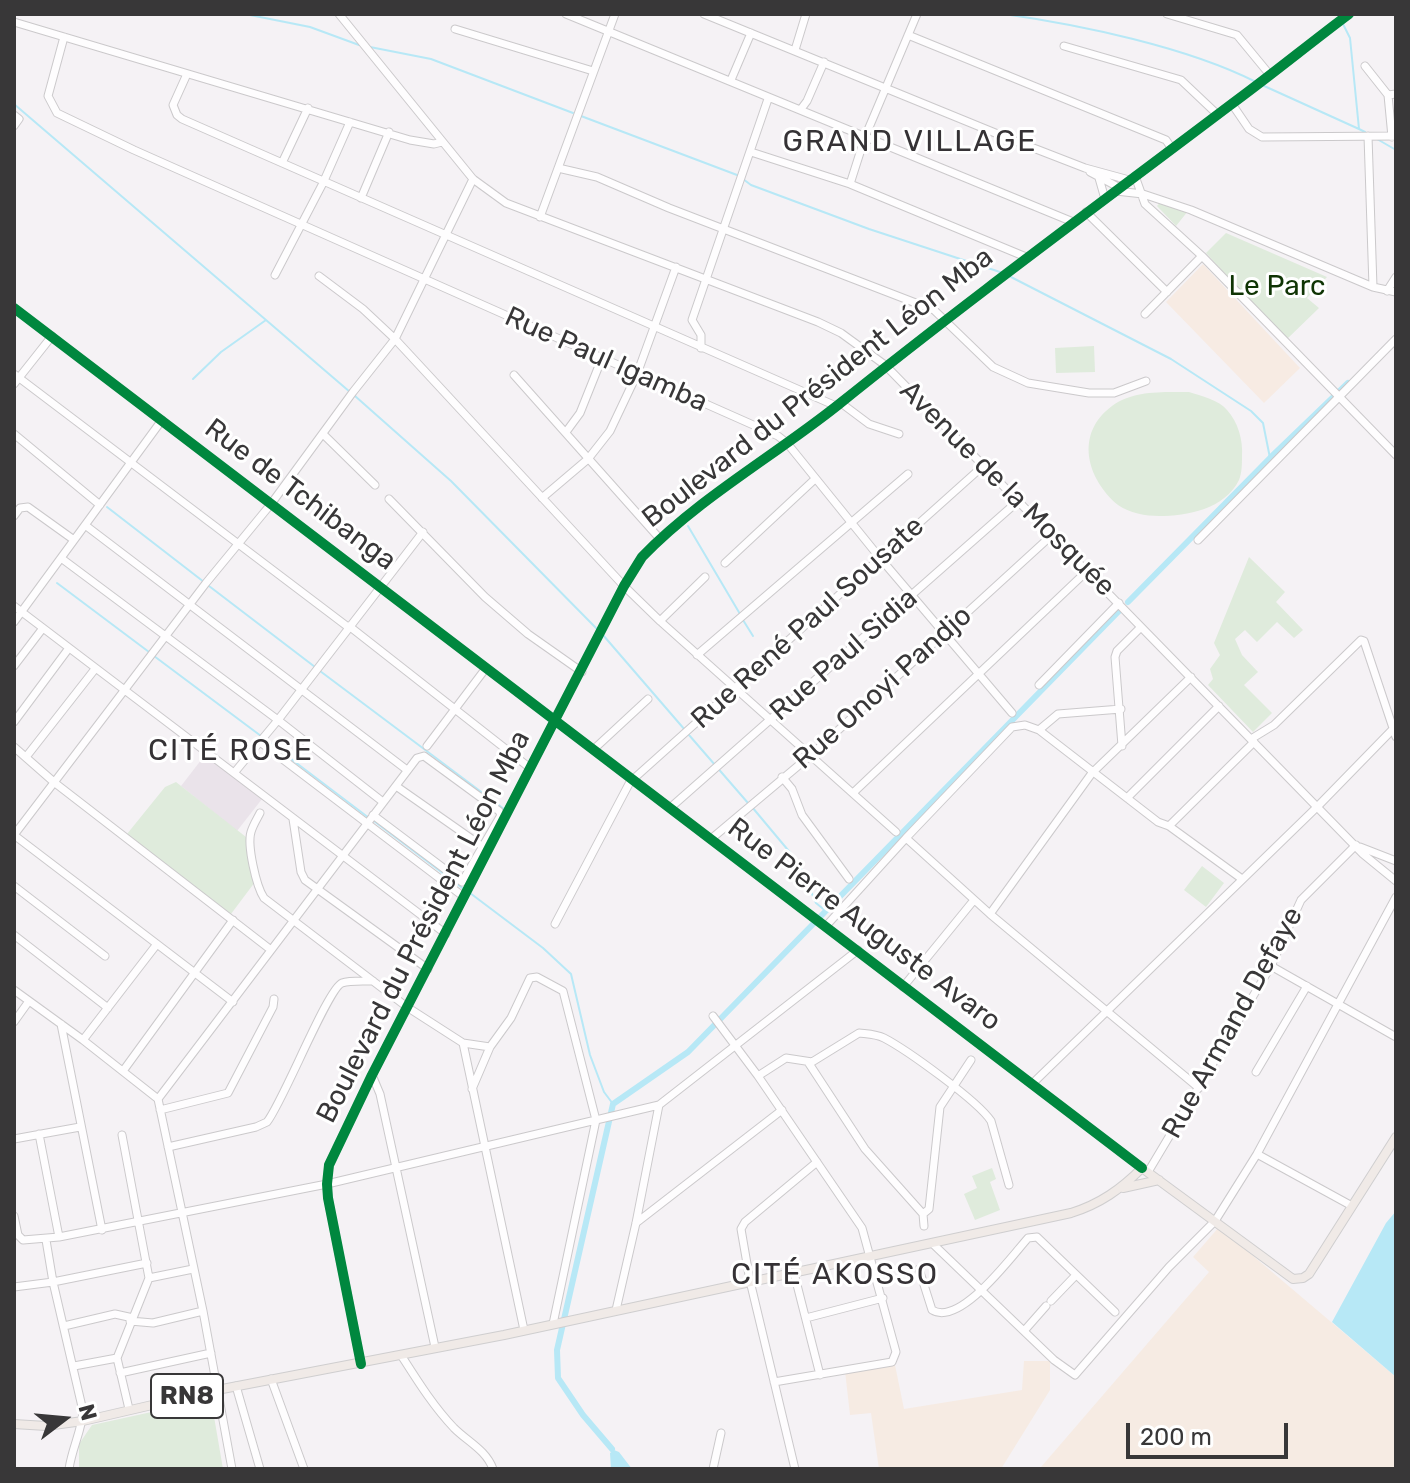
<!DOCTYPE html>
<html>
<head>
<meta charset="utf-8">
<style>
  body { margin:0 }
  #map { position:relative; width:1410px; height:1483px; overflow:hidden; background:#f5f2f5; font-family:Rubik,sans-serif }
  canvas { display:block }
  .frame { position:absolute; inset:0; border:16px solid #383738; pointer-events:none }
  .north { position:absolute; left:24px; top:1379px; width:80px; height:80px; -webkit-text-stroke:6px #fff; paint-order:stroke; rotate:74deg; font-size:22px; font-weight:700; line-height:32px; text-align:center; color:#383738 }
  .north::after { content:''; display:block; margin:auto; width:28px; height:36px; background:#383738; clip-path:polygon(50% 0,100% 100%,50% 72%,0 100%) }
  .scale { position:absolute; left:1126px; top:1423px; width:162px; height:36px; box-sizing:border-box; border:4px solid #383738; border-top:0; padding-left:10px; font-size:24px; line-height:28px; white-space:nowrap; color:#383738; -webkit-text-stroke:6px #fff; paint-order:stroke }
</style>
</head>
<body>
<div id="map">
<canvas width="1410" height="1483"></canvas>
<div class="frame"></div>
<div class="north">N</div>
<div class="scale">200 m</div>
</div>
<script>
const ctx = document.querySelector('canvas').getContext('2d');
ctx.lineJoin = 'round';
function fillPath(path, color) { ctx.fillStyle = color; ctx.fill(path, 'evenodd'); }
function stroke(path, color, width, dash) { ctx.strokeStyle = color; ctx.lineWidth = width; ctx.lineCap = dash ? 'butt' : 'round'; ctx.setLineDash(dash || []); ctx.stroke(path); }
function label(font, color, halo, rows, align = 'center') {
  ctx.font = font + ' Rubik,sans-serif'; ctx.lineWidth = 6; ctx.setLineDash([]); ctx.textBaseline = 'middle'; ctx.strokeStyle = halo; ctx.fillStyle = color; for (const [text, x, y, turn = 0] of rows) {
    ctx.save(); ctx.translate(x, y); ctx.rotate((+turn || 0) * Math.PI / 180); ctx.textAlign = isNaN(turn) ? turn : align; if (halo) ctx.strokeText(text, 0, 0); ctx.fillText(text, 0, 0); ctx.restore();
  }
}
fillPath(new Path2D(`
  M205 755 262 799 237 831 181 786Z`), '#eae3ea');
fillPath(new Path2D(`
  M1219 1227 1396 1377V1469H1043L1041 1467 1209 1272 1193 1257Z
  M1024 1361H1050V1390L1001 1469H879L871 1413 850 1415 845 1371 895 1365 904 1409 1022 1390Z`), '#f6ebe3');
fillPath(new Path2D(`
  M1203 264 1300 368 1264 403 1166 302Z`), '#f7ebe3');
fillPath(new Path2D(`
  M1162 200 1188 211 1176 226 1157 206Z
  M1226 233 1327 277 1307 298 1319 308 1285 341 1206 253Z
  M1094 346 1095 372 1056 373 1055 348Z
  M1189 392C1201 396 1219 400 1227 410 1238 422 1243 440 1242 456 1242 463 1242 473 1239 480 1225 509 1187 516 1159 516 1146 516 1129 513 1118 505 1087 479 1074 434 1112 406 1133 390 1164 392 1189 392Z
  M1249 557 1285 592 1276 602 1303 630 1294 638 1277 622 1257 642 1245 630 1235 639 1242 655 1258 672 1244 685 1272 713 1253 732 1208 685 1213 679 1210 669 1220 655 1214 643Z
  M176 782 246 837 255 882 231 914 127 834 165 787Z
  M1202 866 1224 883 1206 907 1184 890Z
  M992 1168 996 1179 990 1182 1000 1210 975 1220 964 1194 977 1188 972 1176Z
  M211 1399 223 1469H79V1444L92 1425Z`), '#dfebdc');
fillPath(new Path2D(`
  M1396 1211V1377L1332 1322 1386 1223Z
  M614 1450 619 1452 632 1469H611L610 1453Z`), '#b7e8f6');
stroke(new Path2D(`
  M245 14 310 27 359 45
  M1004 14C1081 25 1187 47 1256 82
  M1343 24 1350 38 1359 129 1365 132
  M370 47 431 59 573 113
  M1262 85 1359 129
  M14 104 350 392
  M581 116 737 175
  M1377 139 1396 150
  M743 179 751 185 869 229 1003 273
  M1009 276 1171 359 1251 411 1263 423 1270 458
  M193 379 221 352 266 320
  M355 396 451 481 598 630
  M107 507 204 582
  M688 526 740 614
  M57 583 149 652
  M209 586 315 667
  M743 620 753 636
  M603 635 685 730
  M154 656 261 736
  M320 671 504 809
  M689 735 748 803
  M266 740 369 818
  M752 807 798 862 816 903 827 912
  M374 821 465 890
  M470 893 543 948 571 974 590 1055 604 1092 613 1104`), '#b7e8f6', 2);
stroke(new Path2D(`
  M1128 602 1270 458 1348 383
  M612 1449 583 1415 558 1378 557 1350 613 1104 688 1052 1119 611`), '#b7e8f6', 6);
const minor = new Path2D(`
  M339 14 473 179 506 203 818 322 841 333 885 365 1363 854 1396 881
  M566 14 1073 222
  M704 14 1005 137 1085 168 1129 180
  M917 14 865 137 850 184 1026 257
  M1167 14 1237 35 1270 75
  M14 22 410 140 434 144 442 142
  M455 29 593 71
  M908 35 1166 140 1172 149
  M64 37 48 96 57 113 134 150 778 436 787 443 880 558 1012 713
  M1064 46 1181 80 1218 115
  M795 50 806 14
  M1365 66 1388 95
  M187 74 173 105 177 115 182 119 836 406
  M731 80 751 33
  M1232 104 1249 129 1262 137 1396 136
  M801 109 807 101 824 62
  M14 115 19 119 14 126
  M1368 136 1373 287
  M1392 137 1388 95 1396 94
  M751 152 850 184
  M282 163 308 108
  M558 168 597 177 669 208 934 310 993 367 1028 383 1089 393H1114L1146 381
  M1090 172 1120 188
  M1135 176 1145 204 1202 256 1396 455
  M1099 178 1105 199
  M1116 191 1143 194 1191 210 1373 287 1396 292
  M361 198 389 132
  M1086 212 1167 292
  M540 217 615 14
  M275 275 323 183 350 122
  M319 276 363 309 395 339 624 586 660 621 896 832
  M1387 291 1396 277
  M14 308 1142 1168
  M1145 314 1202 256
  M701 348V335L692 320 768 99
  M14 374 348 627
  M514 375 660 539
  M14 384 52 336
  M841 403 869 424 899 434
  M566 432 580 413 602 358
  M14 434 100 505
  M323 434 375 485
  M542 498 588 459 610 431 637 374 676 267
  M389 499 485 597 528 634 582 672
  M14 516 20 508 28 507 74 540
  M85 525 407 770
  M1198 540 1396 339
  M61 558 278 720 383 802
  M725 563 815 479
  M14 606 446 934
  M660 621 705 577
  M14 622 162 420
  M349 626 530 768
  M697 655 908 474
  M14 666 43 628
  M1039 685 1119 603
  M14 722 69 648
  M1039 730 1058 714 1121 709
  M1251 739 1274 725 1361 640 1364 641 1396 737
  M260 742 464 897
  M427 746 486 668
  M1122 746 1115 657 1117 651 1141 627
  M14 747 55 783 271 950
  M594 749 648 699
  M26 757 95 669
  M234 773 278 720 423 532
  M782 777 792 789 802 815 849 879
  M396 786 486 849
  M853 793 1087 571
  M1127 798 1219 706
  M670 808 1017 502
  M260 813C257 819 253 825 251 832 247 845 256 886 264 898L407 1007 463 1043 490 1047
  M293 819 301 872 305 880 428 969
  M1169 826 1254 742
  M14 835 206 583 271 504 353 392 395 339 473 179
  M14 835 233 1002
  M906 838 990 914 1199 1088
  M711 839 811 755 1052 535
  M1360 847 1396 861
  M14 886 105 956
  M990 914 1092 773 1191 677
  M555 924 630 782 983 466
  M826 926 906 838 1012 727 1025 725 1039 730 1158 822 1169 826 1242 879
  M14 935 108 1008
  M1271 966 1396 1037
  M903 987 974 900
  M14 990 83 1040 158 1099 203 1311 232 1469
  M713 1016 758 1076 862 1228 896 1352 892 1362 774 1382
  M14 1022 29 1001
  M61 1024 102 1230
  M83 1040 157 944
  M463 1043 524 1330
  M808 1062 865 1149 923 1214 924 1226
  M123 1071 233 920
  M1256 1072 1307 986
  M372 1075 380 1094 435 1347
  M758 1076 786 1058 812 1062 859 1033C867 1034 876 1034 884 1038 907 1050 978 1101 991 1121L1009 1185
  M1032 1084 1318 806 1396 726
  M472 1089 490 1047 511 1018 530 978 537 977 563 991 596 1120 553 1324
  M158 1099C245 986 331 872 417 758L424 756 499 811 501 815 462 882 373 815
  M160 1110 228 1093 273 1007 274 999
  M39 1134 59 1237
  M122 1135 149 1278 117 1358 129 1409
  M14 1139 80 1127
  M168 1147 256 1127 267 1122C283 1102 328 988 342 983 350 980 364 981 373 981
  M1257 1154 1352 1206
  M1148 1172 1271 966 1301 900 1356 845
  M923 1214 929 1209 940 1107 971 1060
  M14 1216 18 1235 23 1240 59 1237 327 1184 659 1105 858 950
  M636 1223 782 1110
  M933 1244 1054 1360 1075 1375 1169 1267 1215 1221 1257 1154 1396 897
  M919 1269 932 1310C960 1327 1011 1257 1028 1238L1037 1237 1115 1312
  M794 1273 820 1375
  M149 1278 193 1269
  M14 1287 53 1282 46 1240
  M1051 1301 1076 1275
  M616 1310 636 1223 659 1105
  M806 1318 883 1298
  M130 1321 153 1323 203 1311
  M64 1326 115 1314 133 1318
  M1024 1331 1046 1306
  M401 1355C417 1380 433 1406 454 1428 468 1442 486 1450 493 1469
  M361 1364 328 1198 327 1184 329 1165 372 1075 624 586 642 557C699 498 774 456 838 405 966 302 1098 205 1229 106 1270 76 1309 44 1349 14
  M74 1366 117 1358
  M120 1373 211 1353
  M271 1379 304 1469
  M236 1386 260 1469
  M69 1469C72 1448 82 1430 83 1411L53 1282 147 1263
  M713 1469 721 1433
  M795 1469 750 1281 741 1229 745 1222 817 1162`);
const major = new Path2D(`
  M1123 1188 1159 1180
  M14 1424 46 1426 83 1421 217 1390 504 1335 1071 1213C1100 1204 1121 1189 1142 1168L1293 1279 1303 1278 1309 1274 1396 1137`);
stroke(minor, '#cbc9cb', 9);
stroke(major, '#cfcecf', 10);
stroke(minor, '#fefdfe', 7);
stroke(major, '#f0eae7', 8);
stroke(new Path2D(`
  M14 308 1142 1168
  M361 1364 328 1198 327 1184 329 1165 372 1075 624 586 642 557C699 498 774 456 838 405 966 302 1098 205 1229 106 1270 76 1309 44 1349 14`), '#00873e', 10);
for (const [x, y, w] of [
  [187,1396,72]
]) { const box = new Path2D(); box.roundRect(x - w / 2, y - 22, w, 44, 6); ctx.fillStyle = '#fff'; ctx.fill(box); stroke(box, '#383738', 2); }
label('bold 26px', '#383738', null, [
  ["RN8",187,1396]
]);
label('28px', '#0f3404', '#fff', [
  ["Le Parc",1277,287]
]);
label('28px', '#383738', '#fff', [
  ["Rue Paul Igamba",606,360,24],
  ["Boulevard du Président Léon Mba",818,388,-38],
  ["Avenue de la Mosquée",1007,489,45],
  ["Rue de Tchibanga",300,495,37],
  ["Rue René Paul Sousate",808,623,-42],
  ["Rue Paul Sidia",844,655,-41],
  ["Rue Onoyi Pandjo",883,688,-42],
  ["Rue Pierre Auguste Avaro",864,925,37],
  ["Boulevard du Président Léon Mba",424,927,-63],
  ["Rue Armand Defaye",1233,1023,-61]
]);
ctx.letterSpacing = '2px';
label('30px', '#353235', '#fff', [
  ["GRAND VILLAGE",910,142],
  ["CITÉ ROSE",231,751],
  ["CITÉ AKOSSO",835,1275]
]);
ctx.letterSpacing = '0px';
</script>
</body>
</html>
